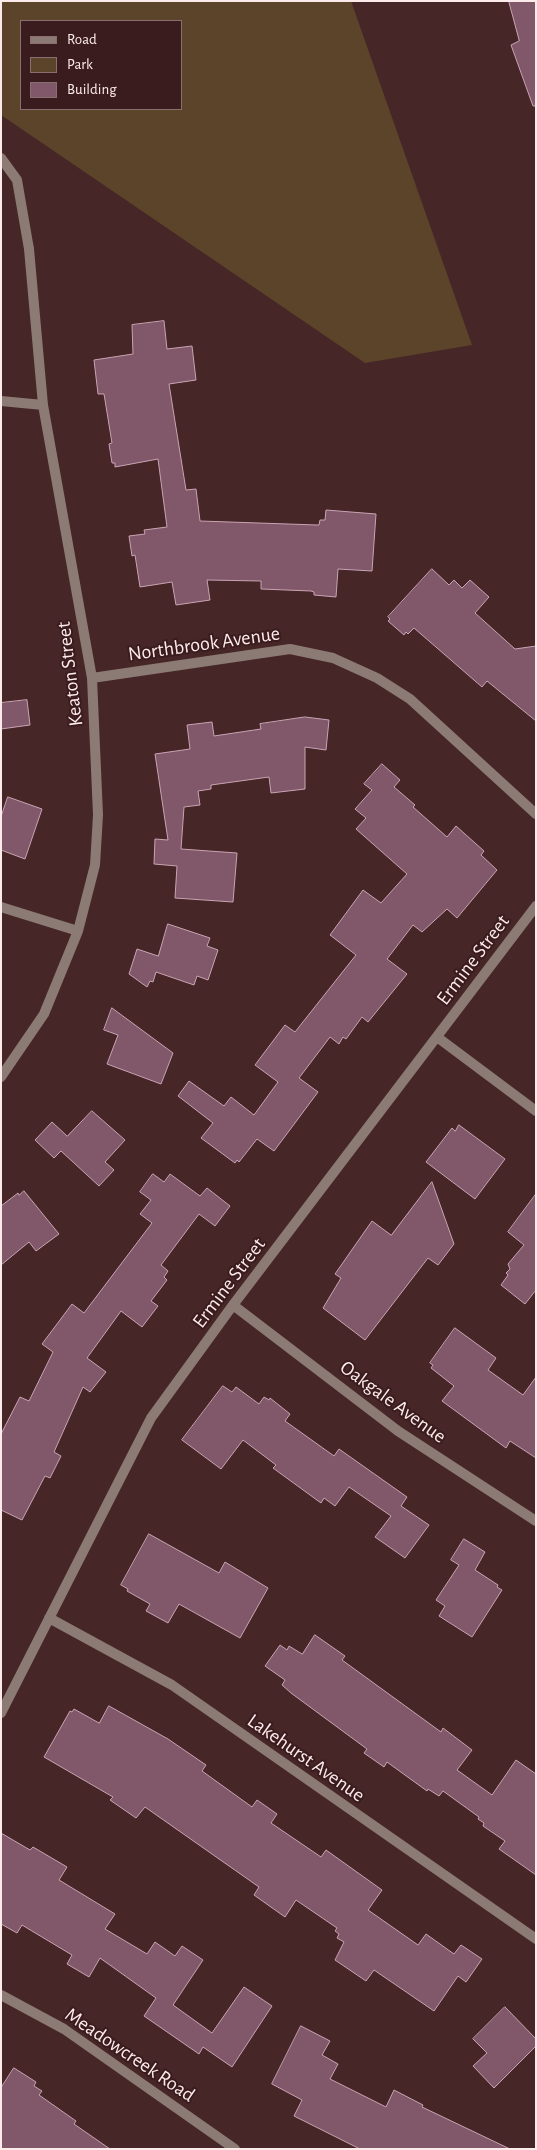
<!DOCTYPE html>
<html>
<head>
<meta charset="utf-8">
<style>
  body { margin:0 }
  #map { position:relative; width:537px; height:2150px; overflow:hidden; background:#462627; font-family:"Alegreya Sans",sans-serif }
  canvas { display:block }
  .frame { position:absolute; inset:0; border:2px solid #fdebeb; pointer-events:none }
  .legend { position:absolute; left:20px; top:20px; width:162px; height:90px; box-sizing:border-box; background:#3b1c1e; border:1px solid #896f70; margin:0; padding:6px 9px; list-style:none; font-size:15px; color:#fdebeb }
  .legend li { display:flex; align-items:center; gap:10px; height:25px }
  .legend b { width:25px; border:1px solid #896f70 }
</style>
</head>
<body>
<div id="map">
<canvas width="537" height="2150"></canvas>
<div class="frame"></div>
<ul class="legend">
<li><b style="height:6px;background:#8b7b74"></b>Road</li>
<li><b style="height:14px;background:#5b4429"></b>Park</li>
<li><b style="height:14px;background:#81586a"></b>Building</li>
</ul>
</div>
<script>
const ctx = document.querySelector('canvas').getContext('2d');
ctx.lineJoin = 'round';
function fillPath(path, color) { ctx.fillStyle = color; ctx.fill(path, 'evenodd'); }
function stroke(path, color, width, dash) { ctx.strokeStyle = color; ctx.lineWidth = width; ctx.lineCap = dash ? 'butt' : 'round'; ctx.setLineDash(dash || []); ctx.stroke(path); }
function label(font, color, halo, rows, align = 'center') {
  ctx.font = font + ' "Alegreya Sans",sans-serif'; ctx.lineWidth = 4; ctx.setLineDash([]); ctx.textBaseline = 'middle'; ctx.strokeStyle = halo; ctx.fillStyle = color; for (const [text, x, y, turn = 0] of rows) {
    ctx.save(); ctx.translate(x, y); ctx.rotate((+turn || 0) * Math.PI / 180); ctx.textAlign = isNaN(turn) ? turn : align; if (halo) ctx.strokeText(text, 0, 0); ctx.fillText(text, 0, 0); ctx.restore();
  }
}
fillPath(new Path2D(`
  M1 1H351L472 345 365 363 1 115ZM21 21H181V109H21Z`), '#5b4429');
const building = new Path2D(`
  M509 1H536V106H533L511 45 519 41Z
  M164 321 167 349 192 346 196 380 169 384 186 490 196 489 200 521 317 525H319L320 520H325L326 510 376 514 372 571 338 569 336 597 314 595V592L311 591 261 589V581L207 580 210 600 176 605 172 582 140 587 135 555 132 556 129 536 145 534 144 530 167 527 158 459 115 467V463H112L109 444 112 443 104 394H98L94 360 133 354 132 325Z
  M432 569 449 585 454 580 462 588 470 580 489 597 475 613 515 649 536 646V721L487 681 482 687 414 628 408 634 406 632 404 635 388 621 390 619 388 617Z
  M27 700 30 725 1 729V703Z
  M305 717 329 720 326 750 305 747V789L271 793 269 777 211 785V789L198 791 200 805 184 807 181 849 237 853 233 902 175 898 177 866 154 864 155 839 168 840 155 754 190 749 187 725 212 722 214 736 261 729 260 724Z
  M382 764 400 780 394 787 415 805 413 807 447 837 456 826 484 851 481 855 497 870 457 918 447 909 422 932 413 925 387 959 407 974 368 1022 362 1017 346 1039 343 1037 339 1044 330 1037 299 1078 318 1092 289 1131 274 1151 257 1139 239 1162 237 1160 235 1163 201 1138 213 1123 178 1096 189 1081 224 1106 231 1097 254 1115 278 1082 255 1065 285 1025 295 1032 356 955 330 935 363 890 381 903 407 874 356 829 366 818 355 809 372 790 364 784Z
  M8 797 42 809 25 859 1 850V817Z
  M168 924 210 938 207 946 218 950 208 980 197 976 194 985 156 972 153 982 150 981 147 987 129 974 137 949 158 956Z
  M112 1008 173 1053 161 1084 107 1064 118 1035 104 1030Z
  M92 1111 125 1140 105 1162 114 1170 99 1186 61 1151 54 1158 35 1140 52 1122 67 1136Z
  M459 1125 505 1159 475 1199 426 1162 452 1128 455 1131Z
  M153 1174 164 1182 170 1174 200 1196 207 1188 230 1206 215 1226 199 1214 161 1265 168 1271 164 1277 167 1280 151 1301 158 1306 142 1327 121 1311 87 1358 106 1372 90 1392 83 1387 54 1452 61 1456 50 1478 45 1476 22 1520 1 1510V1434L20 1397 29 1401 53 1352 42 1344 72 1304 84 1313 152 1223 140 1214 151 1200 140 1192Z
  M432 1182 454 1244 438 1265 428 1258 365 1340 323 1308 341 1278 335 1274 372 1221 391 1235Z
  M24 1191 59 1234 36 1251 29 1242 1 1265V1206L18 1193 19 1195Z
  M536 1194V1290L525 1304 501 1285 508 1275 506 1273 510 1269 508 1264 524 1245 508 1232Z
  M455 1328 496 1358 488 1370 523 1395 536 1377V1458L510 1441 506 1448 442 1401 454 1386 431 1368 433 1365 430 1363Z
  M223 1386 232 1392 236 1387 259 1404 264 1397 269 1400 270 1398 290 1414 285 1421 334 1456 339 1449 407 1497 401 1506 429 1525 405 1558 375 1537 391 1516 349 1487 335 1506 324 1498 321 1503 273 1468 276 1465 243 1440 221 1469 182 1440Z
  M149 1534 219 1573 225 1562 268 1588 240 1638 179 1604 168 1623 146 1611 150 1604 127 1591 128 1589 121 1585Z
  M464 1539 485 1552 475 1570 498 1585 497 1587 502 1590 472 1637 439 1616 445 1606 436 1600 459 1565 451 1560Z
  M315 1635 345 1656 342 1660 441 1732 443 1728 472 1750 457 1770 492 1795 516 1760 536 1774V1875L499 1849 505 1841 483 1826 484 1823 478 1819 479 1817 443 1791 439 1796 428 1789 427 1791 387 1762 384 1767 364 1753 367 1749 291 1693 282 1685 285 1680 265 1666 280 1645 287 1650 289 1646 302 1654Z
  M109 1706 168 1739 206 1765 202 1771 252 1807 257 1800 277 1814 271 1823 321 1857 326 1850 382 1890 368 1910 418 1945 426 1934 454 1954 461 1945 482 1959 466 1982 458 1976 434 2011 374 1970 366 1981 335 1960 344 1942 337 1938 339 1934 335 1931 337 1928 296 1900 285 1917 254 1895 259 1887 145 1807 136 1818 110 1800 113 1797 44 1757 70 1711 72 1712 74 1709 99 1723Z
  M1 1833 30 1850 33 1847 67 1867 59 1880 115 1914 105 1929 147 1954 155 1942 175 1956 182 1946 203 1960 173 2005 212 2033 244 1987 272 2006 232 2067 203 2047 199 2054 144 2016 156 1998 100 1958 89 1977 67 1964 72 1955 22 1925 17 1933 1 1924Z
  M505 2007 536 2039V2046L494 2088 473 2066 487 2053 473 2039Z
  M301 2026 330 2041 322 2055 338 2064 330 2079 386 2107 394 2090 423 2105 422 2107 510 2149H360L294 2116 302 2100 272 2084Z
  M14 2068 36 2082 34 2086 42 2091 39 2095 76 2121 74 2124 110 2149H1V2088Z`);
fillPath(building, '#81586a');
stroke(building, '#c9a4b4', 1);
stroke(new Path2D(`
  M1 158 17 180 29 249`), '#8b7b74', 10);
stroke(new Path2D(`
  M1 401 43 405
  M92 678 290 649 333 658 377 678 410 699 536 814
  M1 907 78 931
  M437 1037 536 1111
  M1 1077 44 1014 78 931 95 865 98 815 92 678 43 405 29 249
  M233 1305 398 1431 536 1521
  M49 1618 172 1685 536 1939
  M1 1713 151 1418 233 1305 536 906
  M1 1995 64 2029 235 2149`), '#8b7b74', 10);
label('20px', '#fdebeb', '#3b1c1e', [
  ["Northbrook Avenue",204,644,-8],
  ["Keaton Street",70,674,-97],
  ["Ermine Street",473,960,-53],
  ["Ermine Street",229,1283,-53],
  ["Oakgale Avenue",393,1402,36],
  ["Lakehurst Avenue",306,1758,35],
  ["Meadowcreek Road",130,2055,34]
]);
</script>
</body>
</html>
